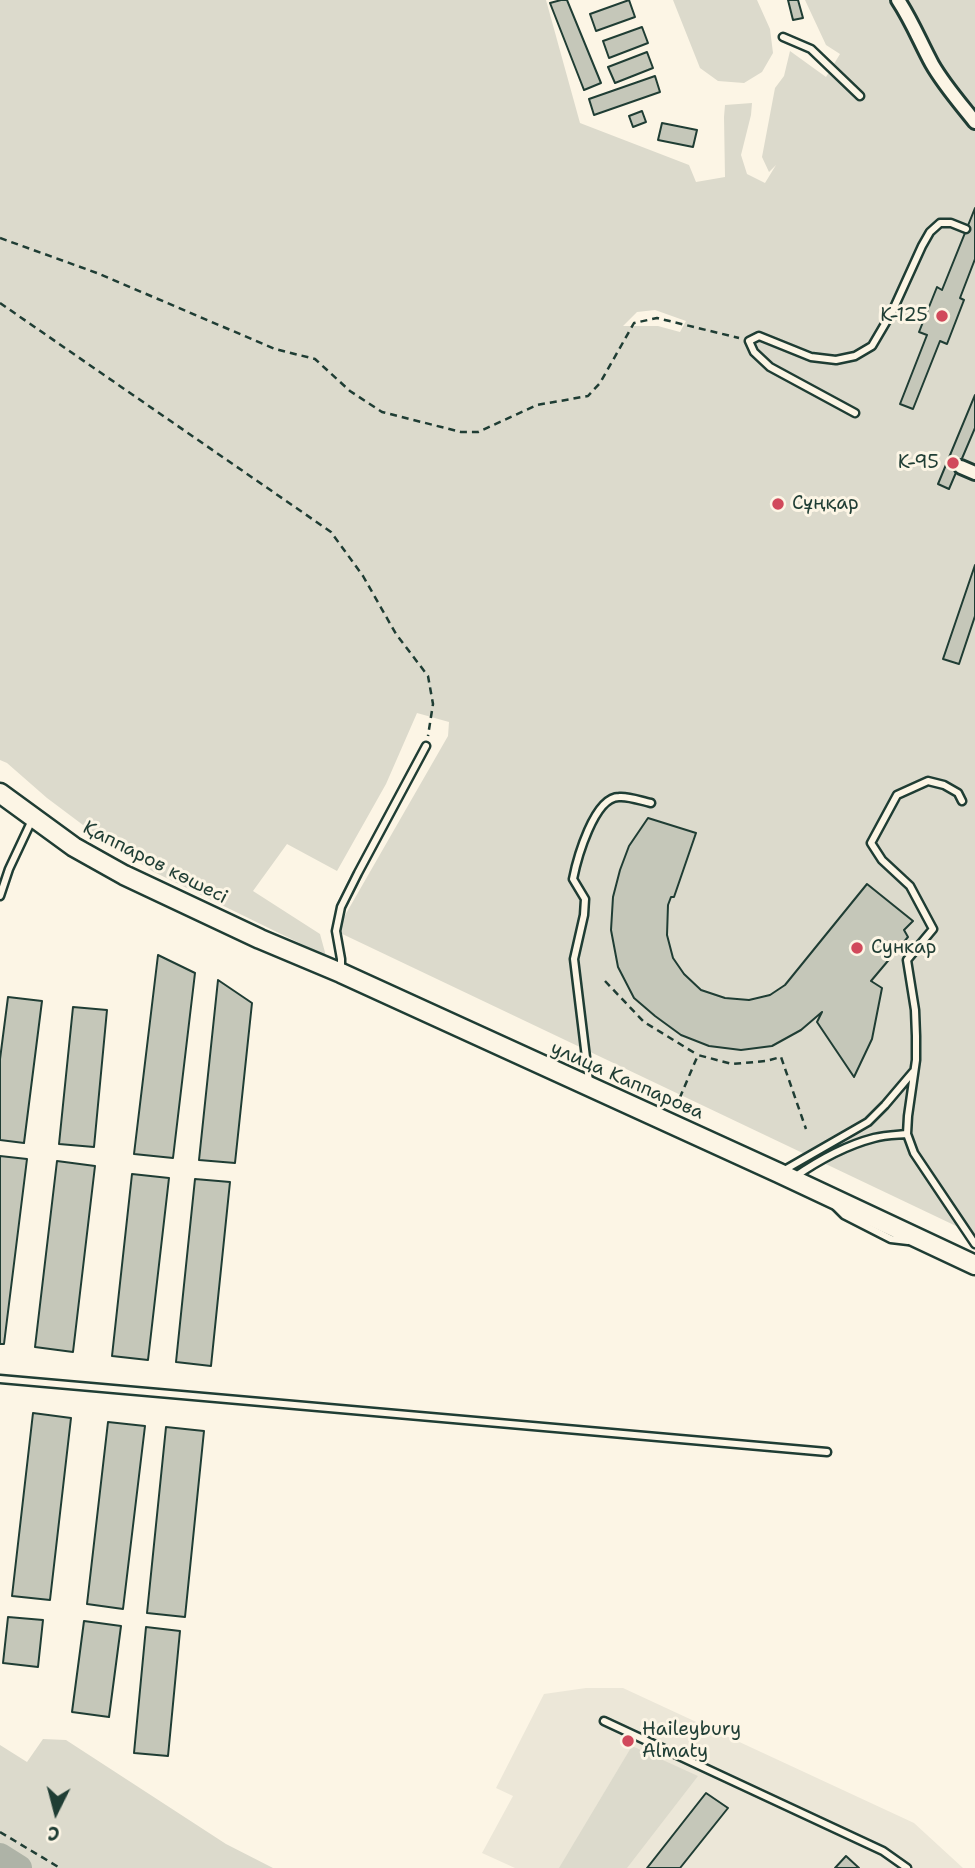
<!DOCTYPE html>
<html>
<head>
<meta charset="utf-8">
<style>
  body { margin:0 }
  #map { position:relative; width:975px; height:1868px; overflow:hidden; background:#fcf5e5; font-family:"Shantell Sans",sans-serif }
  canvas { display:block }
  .north { position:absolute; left:21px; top:1777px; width:70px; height:70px; -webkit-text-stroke:5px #fcf5e5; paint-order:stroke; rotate:186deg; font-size:19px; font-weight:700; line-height:28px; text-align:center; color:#1f3d34 }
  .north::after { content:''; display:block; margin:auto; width:24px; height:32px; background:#1f3d34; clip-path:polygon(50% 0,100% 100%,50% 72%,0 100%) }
</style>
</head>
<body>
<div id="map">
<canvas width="975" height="1868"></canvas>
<div class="north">С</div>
</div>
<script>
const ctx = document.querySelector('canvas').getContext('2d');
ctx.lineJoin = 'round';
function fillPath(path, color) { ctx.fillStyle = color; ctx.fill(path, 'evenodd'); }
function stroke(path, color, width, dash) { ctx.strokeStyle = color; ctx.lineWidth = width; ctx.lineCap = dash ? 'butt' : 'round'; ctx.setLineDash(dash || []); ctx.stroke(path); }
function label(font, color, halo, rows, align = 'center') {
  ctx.font = font + ' "Shantell Sans",sans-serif'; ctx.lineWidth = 6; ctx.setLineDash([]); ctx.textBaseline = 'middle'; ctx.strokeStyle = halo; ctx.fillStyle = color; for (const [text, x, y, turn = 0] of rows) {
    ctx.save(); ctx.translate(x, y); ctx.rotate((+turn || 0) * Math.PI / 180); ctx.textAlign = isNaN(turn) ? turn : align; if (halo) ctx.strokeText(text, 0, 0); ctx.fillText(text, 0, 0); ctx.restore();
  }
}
fillPath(new Path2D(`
  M586 1688H623L914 1823 963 1868H515L482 1853 513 1796 496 1788 544 1694Z`), '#ece7d8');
fillPath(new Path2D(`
  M0 0H546L580 123 689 165 696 182 725 177 724 117 725 105 752 103 751 115 741 155 747 174 765 183 776 165 769 172 762 157 775 88 784 76 790 51 826 77 840 54 826 45 805 0H975V1235L336 931 448 736 449 722 417 713 386 784 337 871 287 844 253 891 320 934 326 956 152 871 83 825 47 798 7 763 0 760ZM655 310 686 321 680 332 658 326H623L637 312Z
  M673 0H757L770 29 773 53 762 72 744 83 718 81 700 68Z
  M43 1739 66 1740 226 1844 273 1868H0V1745L27 1762Z
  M632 1746 698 1776 627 1868H559Z`), '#dcdacc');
stroke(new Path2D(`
  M0 1856 19 1868`), '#aeb3a7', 26);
const building = new Path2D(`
  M561 0H567L601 83 584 90 550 3Z
  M629 0 635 17 596 31 590 14Z
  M788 0H798L803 18 793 20Z
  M642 27 648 43 609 58 603 41Z
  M647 52 653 68 615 83 608 67Z
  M655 76 660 92 594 115 589 99Z
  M642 111 646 122 633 127 629 116Z
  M662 123 697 130 693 147 658 140Z
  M975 208V259L960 298 964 300 947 344 940 341 913 409 900 404 927 335 919 332 937 287 942 290Z
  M975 395V428L949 489 938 484Z
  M975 565V616L959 664 943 659Z
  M648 818 696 833 674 897H671L668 905 667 935 673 958 684 974 701 990 725 998 749 1000 770 995 785 985 867 884 913 921 904 930 908 937 871 981 882 988 872 1039 854 1077 817 1022 822 1012 801 1030 772 1046 741 1050 709 1046 681 1035 655 1016 634 998 618 967 611 930 613 897 620 870 629 846Z
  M158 955 195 973 173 1158 134 1154Z
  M218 980 252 1003 235 1163 199 1160Z
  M8 997 42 1001 24 1143 0 1140V1059Z
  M73 1007 107 1010 94 1147 59 1144Z
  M0 1156 27 1159 4 1344H0Z
  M57 1161 95 1166 73 1352 35 1347Z
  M132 1174 169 1178 148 1360 112 1356Z
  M195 1179 230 1182 211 1366 176 1362Z
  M33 1413 71 1418 50 1600 12 1596Z
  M108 1422 145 1426 123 1609 87 1604Z
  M166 1427 204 1431 185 1617 147 1613Z
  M8 1617 43 1620 38 1667 3 1663Z
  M84 1621 121 1626 109 1717 72 1712Z
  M146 1627 180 1631 168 1756 134 1753Z
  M706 1793 728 1808 680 1868H647Z
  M846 1856 859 1868H835Z`);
fillPath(building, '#c5c7b9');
stroke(building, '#1f3d34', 2);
const lane = new Path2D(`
  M783 37 811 49 860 96
  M855 413 770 367 754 352 749 341 759 336 811 357 836 360 855 356 872 346 892 312 922 246 930 232 940 223H951L966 229
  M962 801 958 793 944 785 928 781 897 795 871 843 882 860 910 886 933 929 907 960 915 1010 916 1036V1060L908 1116 907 1134 914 1153 975 1244
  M0 896 9 869 32 820
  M341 970V959L336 931 341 907 358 873 426 746
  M589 1082 574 959 584 915 585 899 573 879C577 859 594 797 619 797 629 796 641 801 651 803
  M781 1172 868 1122 885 1105 913 1072
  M793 1178C816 1162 847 1145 874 1138 885 1135 896 1135 907 1134
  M836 1207 844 1215 891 1239 908 1241
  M0 1379 827 1452
  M604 1721 883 1851 907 1868`);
const street = new Path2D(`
  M898 0C912 21 920 42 932 64 944 85 960 103 975 122
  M961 467 975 473`);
const secondary = new Path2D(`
  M0 793 74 847 124 875 260 939 341 973 779 1173 975 1265`);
stroke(lane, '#1f3d34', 11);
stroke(street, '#1f3d34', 18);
stroke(secondary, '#1f3d34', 23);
stroke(new Path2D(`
  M0 238 97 273 275 349 315 359 350 391 382 412 461 432H478L537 405 588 396 600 383 634 323 657 318 739 338
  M0 303 331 532 363 576 396 634 428 676 433 704 428 736
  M605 981 644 1022 698 1055
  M675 1109 698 1055 732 1064 766 1061 781 1057 806 1129
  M0 1832 60 1868`), '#1f3d34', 2.5, [7, 5]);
stroke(lane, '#fcf5e5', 6);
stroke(street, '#fcf5e5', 12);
stroke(secondary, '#fcf5e5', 18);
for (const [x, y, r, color] of [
  [942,316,7,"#d1495b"],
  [953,463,7,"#d1495b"],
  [778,504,7,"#d1495b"],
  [857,948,7,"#d1495b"],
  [628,1741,7,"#d1495b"]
]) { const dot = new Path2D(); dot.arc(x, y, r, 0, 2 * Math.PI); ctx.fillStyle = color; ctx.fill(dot); stroke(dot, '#fcf5e5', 2.5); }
label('19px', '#1f3d34', '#fcf5e5', [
  ["K-125",928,316,"right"],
  ["K-95",939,463,"right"],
  ["Сұңқар",792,504],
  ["Сункар",871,948],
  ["Haileybury",642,1730],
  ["Almaty",642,1752]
], 'left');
label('19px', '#1f3d34', '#fcf5e5', [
  ["Қаппаров көшесі",155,863,27],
  ["улица Каппарова",627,1081,24]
]);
</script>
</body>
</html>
